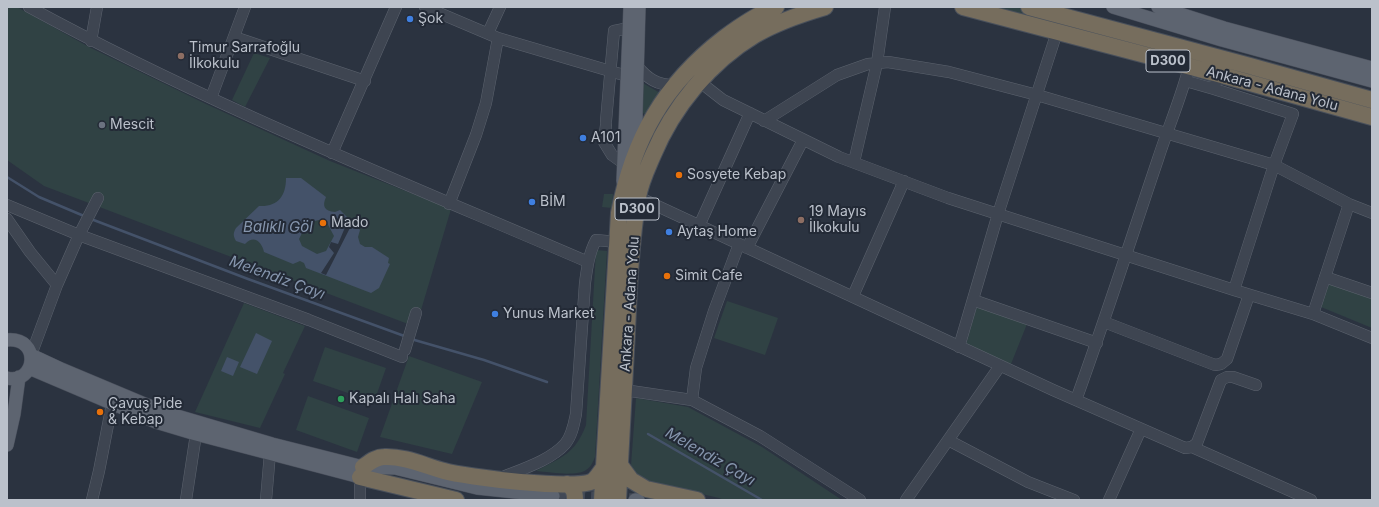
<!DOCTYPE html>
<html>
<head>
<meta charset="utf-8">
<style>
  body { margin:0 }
  #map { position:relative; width:1379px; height:507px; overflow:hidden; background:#2b3340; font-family:Inter,sans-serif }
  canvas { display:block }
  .frame { position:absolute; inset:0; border:8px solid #bbc1cb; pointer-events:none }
</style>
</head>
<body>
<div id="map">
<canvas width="1379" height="507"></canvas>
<div class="frame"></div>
</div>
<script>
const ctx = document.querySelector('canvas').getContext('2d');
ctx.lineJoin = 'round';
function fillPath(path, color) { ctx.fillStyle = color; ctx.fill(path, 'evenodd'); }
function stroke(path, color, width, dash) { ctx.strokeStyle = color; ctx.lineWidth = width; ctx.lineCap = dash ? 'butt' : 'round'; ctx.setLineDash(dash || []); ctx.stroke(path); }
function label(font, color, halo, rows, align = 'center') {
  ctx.font = font + ' Inter,sans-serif'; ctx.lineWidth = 4; ctx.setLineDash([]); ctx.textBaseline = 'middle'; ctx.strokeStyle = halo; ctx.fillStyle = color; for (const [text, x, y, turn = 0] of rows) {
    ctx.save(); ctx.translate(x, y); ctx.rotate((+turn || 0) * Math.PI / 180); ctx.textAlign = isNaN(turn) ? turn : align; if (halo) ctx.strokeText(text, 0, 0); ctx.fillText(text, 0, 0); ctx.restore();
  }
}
fillPath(new Path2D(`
  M7 7H17L89 47 206 104 330 161 451 209 416 327 44 186 7 160Z
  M996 7H1016L1088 28V32Z
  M254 53 270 58 245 107 232 100Z
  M641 82 662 94 646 114 642 113Z
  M604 194H613L612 208 602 207Z
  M596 250 607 251 595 457C593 462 591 467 586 470 576 477 549 472 536 471 562 457 575 454 586 425Z
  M1329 284 1372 299V328L1321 307Z
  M727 301 778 318 765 355 714 338Z
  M244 303 305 326 283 373 285 374 260 428 195 412Z
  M977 306 1027 324 1011 364 966 345Z
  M325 347 386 368 374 402 313 381Z
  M409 356 482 382 452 454 380 437Z
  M308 396 369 418 357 452 296 430Z
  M636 398 688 407 762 447 842 500H724L719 498 650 482 637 476 631 465Z`), '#304244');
fillPath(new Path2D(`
  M286 178H301L326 197C322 206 324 211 335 212L340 210 360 230 358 237 360 244 365 247H372L389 258 388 263 390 264 379 288 371 293 306 268 304 263 300 261 293 264 264 252C262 242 254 234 245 244L236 241C233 236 233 233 236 228L259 206C278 207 286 196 286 178ZM323 219 326 221 334 236 326 251 317 254 302 246 299 239 307 223Z
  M256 333 272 341 257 374 240 367Z
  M227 357 239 362 233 376 221 371Z`), '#445269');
fillPath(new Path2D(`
  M349 218 353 222 326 275 321 273 334 253 329 247 331 242 338 244Z`), '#2b3340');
stroke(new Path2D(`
  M7 177 39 197 84 216
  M91 219 248 279 407 337
  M411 339 484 360 547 382
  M648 434 762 500`), '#445269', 2.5);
stroke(new Path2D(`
  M553 496 635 500`), '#414855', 13, [13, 6]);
const minor = new Path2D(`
  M29 7C209 105 400 181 588 262
  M425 7 498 38 627 76
  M488 33 500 7
  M234 37 365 81
  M91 41 97 7
  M637 66C648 79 657 85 674 85
  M1218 74 1214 89 1293 114 1274 165 1234 290
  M1186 81 1214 89
  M700 82 723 100 839 157 948 198 1234 290 1313 314 1349 204
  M211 98 245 7
  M606 121 614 31 629 28
  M764 121 837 75 868 64 888 62 949 72 1037 95 1274 165 1349 204 1372 213
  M606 125 604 142 612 155 623 163
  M332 153 396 7
  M854 162 877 63 885 7
  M638 197 1053 390 1185 448 1192 447 1197 443 1221 380 1227 377H1233L1256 385
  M98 198 79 235 309 320 402 357
  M449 204 476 135 486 103 498 38
  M7 205 79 235 57 285 31 355
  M7 219 30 252 57 285
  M699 226 750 113
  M747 248 803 140
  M1325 277 1372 293
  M853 296 904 181
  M973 300 1097 343
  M1313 314 1372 338
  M1104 322 1215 365 1221 364 1227 359 1249 295
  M959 347 998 214 1057 32
  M405 350 416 313
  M624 390 692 400 760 436 860 500
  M692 400 696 368 714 311 739 244
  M1076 400C1105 320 1131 239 1158 159 1168 128 1181 98 1189 67
  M948 440 1028 482 1074 500
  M1192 447 1311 500
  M498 479C519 470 550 461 565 444 572 436 574 424 576 414L585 283C587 268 589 253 596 240L617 242
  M92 500 99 471 112 404
  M186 500 196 434
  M266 500 270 453
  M360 500V477
  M906 500 1000 366
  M1109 500 1141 429`);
const major = new Path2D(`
  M1113 7 1222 40 1372 81
  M1158 7 1224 28 1372 68
  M637 148 636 114 639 7
  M623 181 630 7
  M7 340C42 337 36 385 7 378
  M31 355 61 369 142 403 177 416 272 444 363 467 395 468 477 488 553 496
  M29 368 156 422 196 434 360 477 369 476
  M7 445 14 414 19 377
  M635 500H638`);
const highway = new Path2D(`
  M963 7 1218 74 1372 117
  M1029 7 1250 66 1372 100
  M620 465 631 480 646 489 697 500
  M363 467C370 462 376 457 384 457 405 456 425 466 444 471 465 477 577 491 593 481 597 478 601 471 605 466
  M360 477 456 500
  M567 484C574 488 575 493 575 500
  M602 500 619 213C633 139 664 84 724 38 740 26 758 14 776 7
  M618 500C621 444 624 387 627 331 629 287 631 241 638 198 640 183 647 169 653 155 673 107 710 62 755 35 777 22 801 14 825 7`);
stroke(minor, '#5c636e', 12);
stroke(major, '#484e5a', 14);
stroke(highway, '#49505b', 18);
stroke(minor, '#3e4551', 11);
stroke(major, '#5d6470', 13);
stroke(highway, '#766d5d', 16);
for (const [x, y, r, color] of [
  [410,19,4,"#3f7fe0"],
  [181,56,4,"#8d6e63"],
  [102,125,4,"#6b7280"],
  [583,138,4,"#3f7fe0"],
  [679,175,4,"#e8710a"],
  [532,202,4,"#3f7fe0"],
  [801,220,4,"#8d6e63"],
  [323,223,4,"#e8710a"],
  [669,232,4,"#3f7fe0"],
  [667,276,4,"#e8710a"],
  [495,314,4,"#3f7fe0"],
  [341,399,4,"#2e9e5b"],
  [100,412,4,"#e8710a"]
]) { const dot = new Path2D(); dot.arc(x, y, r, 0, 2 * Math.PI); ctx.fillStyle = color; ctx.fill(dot); stroke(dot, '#232a36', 1.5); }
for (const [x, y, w] of [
  [1168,61,44],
  [637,209,44]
]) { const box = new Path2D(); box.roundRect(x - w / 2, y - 11, w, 22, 3); ctx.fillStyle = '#232a36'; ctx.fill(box); stroke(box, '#bbc1cb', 1); }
label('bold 13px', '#bbc1cb', null, [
  ["D300",1168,61],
  ["D300",637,209]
]);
label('14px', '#bbc1cb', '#232a36', [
  ["Şok",418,19],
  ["Timur Sarrafoğlu",189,48],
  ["İlkokulu",189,64],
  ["Mescit",110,125],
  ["A101",591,138],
  ["Sosyete Kebap",687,175],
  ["BİM",540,202],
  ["19 Mayıs",809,212],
  ["İlkokulu",809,228],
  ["Mado",331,223],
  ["Aytaş Home",677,232],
  ["Simit Cafe",675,276],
  ["Yunus Market",503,314],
  ["Kapalı Halı Saha",349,399],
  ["Çavuş Pide",108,404],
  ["& Kebap",108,420]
], 'left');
label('14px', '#bbc1cb', '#232a36', [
  ["Ankara - Adana Yolu",1272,89,15],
  ["Ankara - Adana Yolu",630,304,-86]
]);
label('italic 15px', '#8696ae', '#232a36', [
  ["Balıklı Göl",278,227],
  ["Melendiz Çayı",277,278,20],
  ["Melendiz Çayı",710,457,30]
]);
</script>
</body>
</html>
